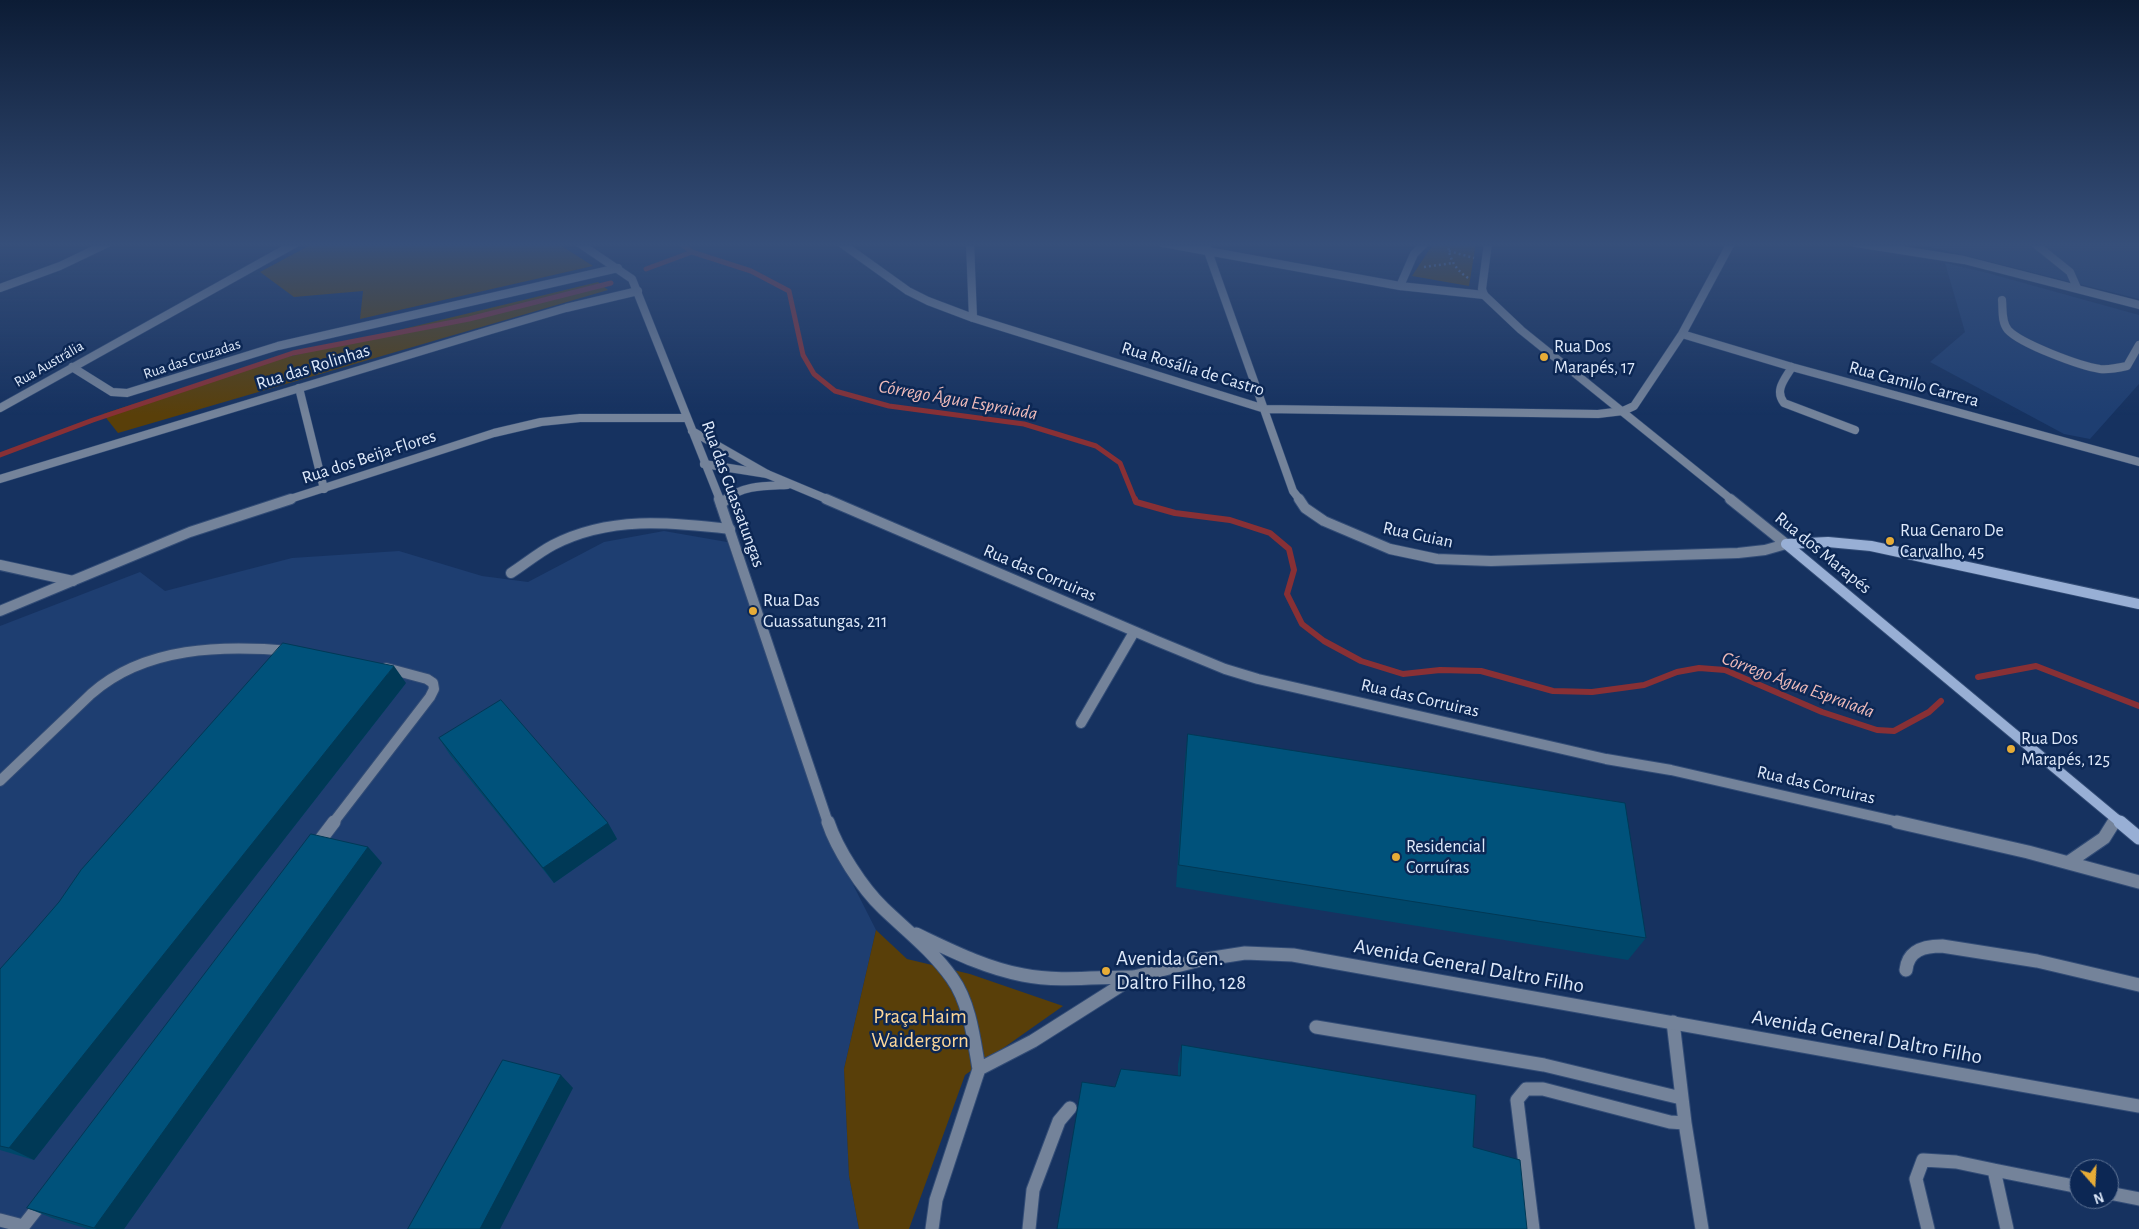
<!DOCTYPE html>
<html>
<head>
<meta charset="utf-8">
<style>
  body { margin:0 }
  #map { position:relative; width:2139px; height:1229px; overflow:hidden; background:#163260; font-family:"Alegreya Sans",sans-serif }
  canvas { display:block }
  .north { position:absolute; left:2069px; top:1159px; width:50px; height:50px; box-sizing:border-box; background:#0c2754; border:1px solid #607596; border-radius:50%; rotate:161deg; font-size:14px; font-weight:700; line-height:20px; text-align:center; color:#dee9fa }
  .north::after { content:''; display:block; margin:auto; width:18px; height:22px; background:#e7ac37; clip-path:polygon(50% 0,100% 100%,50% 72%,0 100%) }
</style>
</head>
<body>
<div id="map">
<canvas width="2139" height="1229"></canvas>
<div class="north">N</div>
</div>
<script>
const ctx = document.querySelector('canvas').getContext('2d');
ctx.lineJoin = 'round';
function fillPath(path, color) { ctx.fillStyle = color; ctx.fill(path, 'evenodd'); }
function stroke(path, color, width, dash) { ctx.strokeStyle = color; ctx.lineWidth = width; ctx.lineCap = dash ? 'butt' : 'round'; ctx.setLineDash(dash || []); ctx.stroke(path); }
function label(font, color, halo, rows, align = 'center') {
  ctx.font = font + ' "Alegreya Sans",sans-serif'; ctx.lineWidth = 5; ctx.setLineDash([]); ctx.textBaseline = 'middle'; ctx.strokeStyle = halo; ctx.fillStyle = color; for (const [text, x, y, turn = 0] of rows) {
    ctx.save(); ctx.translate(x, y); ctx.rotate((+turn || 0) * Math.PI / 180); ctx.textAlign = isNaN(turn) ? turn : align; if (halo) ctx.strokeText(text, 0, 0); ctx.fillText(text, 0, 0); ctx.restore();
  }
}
fillPath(new Path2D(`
  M1925 243H2137L2139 244V299L1926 246Z
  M1945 263 1984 272 2139 315V384L2090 439 2064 434 1930 362 1965 332Z
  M664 531 727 542 833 845 876 930 844 1069 849 1176 859 1229H0V626L140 572 165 591 292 558 399 551 482 576 528 582 604 542Z`), '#1e3e71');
fillPath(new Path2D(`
  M314 243H557L593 266 360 319 363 291 294 297 260 272Z
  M1436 243H1476L1469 286 1412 276 1429 250Z
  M598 282 608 290 118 433 103 414 254 365Z
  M876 930 907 959 970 974 1063 1006 965 1075 909 1229H859L849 1176 844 1069Z`), '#593f09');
stroke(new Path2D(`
  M680 243 692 252 751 271 789 291 803 355 814 374 835 391 889 406 1024 424 1096 446 1120 463 1135 500
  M646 269 692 252
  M0 455 93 420 293 353 469 319 611 283`), '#883035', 5);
stroke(new Path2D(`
  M1135 499 1136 502 1175 513 1230 520 1270 533 1289 549 1294 570 1287 594 1302 624 1324 641 1361 661 1403 674 1440 670 1481 671 1553 691 1592 692 1644 685 1677 672 1699 668 1725 670 1822 712 1877 730 1894 731 1929 712 1941 701
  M1978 677 2036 666 2139 706`), '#883035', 6);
const serviceFar2 = new Path2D(`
  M2034 243 2070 272 2077 288
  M2002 300C2003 309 2001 322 2008 330 2021 344 2080 366 2100 369 2109 370 2118 368 2127 366L2139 345
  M299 388 324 489`);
const serviceFar1 = new Path2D(`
  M0 565 73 581
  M1081 723 1134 632
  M0 781 91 694C145 646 223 645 291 651
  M333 823 430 697 434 689 433 683 427 679 386 668`);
const service = new Path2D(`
  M315 847 334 822
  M1316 1027 1544 1065 1681 1098
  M1685 1123 1702 1229
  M2109 1193 2139 1199
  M0 1220 23 1226
  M21 1229 43 1201
  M1029 1229 1033 1190 1059 1121 1070 1108
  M1533 1229 1517 1100 1526 1089H1543L1670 1122 1685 1123 1673 1022
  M1928 1229 1916 1179 1923 1160 1956 1162 1994 1170
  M2007 1229 1994 1170 2079 1187`);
const minorFar2 = new Path2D(`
  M841 243 908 291 928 301 973 318 1265 409 1598 414 1623 411 1634 406 1682 334 1731 243
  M970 243 973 318
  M1163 243 1400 286 1484 295
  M1205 243 1293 491 1300 500
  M1856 243 1964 260 2139 305
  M1400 286 1414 254 1425 243
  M0 288 60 266 108 243
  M1682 334 1792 367 2139 462
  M72 367 112 392 127 393 278 346 618 268
  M1792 367C1785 379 1774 390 1784 403L1855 430
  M0 408 296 243
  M704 464 767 474 829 500
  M0 479 491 330 566 308 638 291
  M287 500 494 433 541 422 580 418H686
  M725 500C743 485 765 486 787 485`);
const minorFar1 = new Path2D(`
  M826 499 1157 641 1225 669 1258 679 1606 759 1671 770 1903 823
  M1299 499 1305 508 1324 521 1390 549 1437 559 1491 561 1738 553 1765 550 1786 544
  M721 504 727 499
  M511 573C525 564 538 553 553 545 609 516 669 522 730 529
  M0 611 190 532 291 499
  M2113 823 2116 819`);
const minor = new Path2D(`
  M1897 822 2028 852 2139 882
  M2069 862 2104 838 2114 822
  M1906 970C1908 950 1924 946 1942 946L2037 961 2139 985`);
const tertiaryFar2 = new Path2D(`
  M579 243 632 279 720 500
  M1488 243 1482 289 1484 295 1521 330 1732 500
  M692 431 767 474`);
const tertiaryFar1 = new Path2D(`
  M719 499 828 823
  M1730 499 1786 544`);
const tertiary = new Path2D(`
  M828 822C837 849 862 888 883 908 907 931 933 951 952 978 970 1003 974 1040 979 1069
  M916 934C950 950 985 968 1023 975 1059 982 1096 977 1133 977
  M932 1229 936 1200 979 1069 1033 1041 1134 977 1200 960 1245 953 1293 955 2139 1106`);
const secondaryFar1 = new Path2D(`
  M1786 544 2121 823
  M1786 544 1828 542 1871 546 2139 604`);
const secondary = new Path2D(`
  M2120 822 2139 838`);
stroke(serviceFar2, '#324c76', 9);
stroke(serviceFar1, '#324c76', 12);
stroke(service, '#324c76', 15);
stroke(minorFar2, '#324c76', 9);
stroke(minorFar1, '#324c76', 12);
stroke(minor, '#324c76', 15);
stroke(tertiaryFar2, '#324c76', 9);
stroke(tertiaryFar1, '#324c76', 12);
stroke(tertiary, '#324c76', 15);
stroke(secondaryFar1, '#324c76', 12);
stroke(secondary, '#324c76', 15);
stroke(new Path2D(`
  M1448 243C1449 259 1455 269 1468 278
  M1449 251 1474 258
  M1424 267 1453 263`), '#768aaa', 2.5, [2, 3]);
stroke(serviceFar2, '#74839a', 8);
stroke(serviceFar1, '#74839a', 10);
stroke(service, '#74839a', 13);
stroke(minorFar2, '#74839a', 8);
stroke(minorFar1, '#74839a', 10);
stroke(minor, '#74839a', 13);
stroke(tertiaryFar2, '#74839a', 8);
stroke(tertiaryFar1, '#74839a', 10);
stroke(tertiary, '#74839a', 13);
stroke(secondaryFar1, '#98afd5', 10);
stroke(secondary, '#98afd5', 13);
fillPath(new Path2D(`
  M406 683 34 1160 0 1150V969Z
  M1188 734 1646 938 1628 960 1176 887 1185 758Z
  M439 738 608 823 617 839 554 883 450 755Z
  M368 847 382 863 124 1229H88L52 1218 27 1208Z
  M1182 1045 1476 1095 1115 1087 1178 1076V1064Z`), '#00476a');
fillPath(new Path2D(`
  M394 666 406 683 34 1160 9 1148Z
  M608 823 617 839 554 883 543 868Z
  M368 847 382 863 124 1229H97L94 1228Z
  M561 1075 573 1088 500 1229H480Z`), '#003956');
const building = new Path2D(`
  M283 643 394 666 9 1148 0 1146V969L27 939 59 902 81 870Z
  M501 700 608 823 543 868 439 738Z
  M1188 734 1625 803 1646 938 1179 865Z
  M311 834 368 847 94 1228 27 1208Z
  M1182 1045 1476 1095 1473 1147 1520 1160 1527 1229H1057L1082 1082 1115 1087 1121 1069 1180 1076Z
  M503 1060 561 1075 480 1229H408Z`);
fillPath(building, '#00527b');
stroke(building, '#003956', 1);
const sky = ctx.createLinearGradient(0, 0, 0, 415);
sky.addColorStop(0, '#0c1c35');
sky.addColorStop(0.59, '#364f7a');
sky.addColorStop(1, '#364f7a00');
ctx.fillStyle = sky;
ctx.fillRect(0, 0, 2139, 415);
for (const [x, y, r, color] of [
  [1544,357,5,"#e7ac37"],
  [1890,541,5,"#e7ac37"],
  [753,611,5,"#e7ac37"],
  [2011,749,5,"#e7ac37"],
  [1396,857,5,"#e7ac37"],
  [1106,971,5,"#e7ac37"]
]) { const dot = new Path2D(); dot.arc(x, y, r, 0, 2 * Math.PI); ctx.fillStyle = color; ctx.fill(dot); stroke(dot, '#0c2754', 2); }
label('15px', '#dee9fa', '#0c2754', [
  ["Rua das Cruzadas",192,359,-18],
  ["Rua Austrália",49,364,-30]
]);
label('18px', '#dee9fa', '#0c2754', [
  ["Rua Dos",1554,347],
  ["Marapés, 17",1554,368],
  ["Rua Genaro De",1900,531],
  ["Carvalho, 45",1900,552],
  ["Rua Das",763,601],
  ["Guassatungas, 211",763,622],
  ["Rua Dos",2021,739],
  ["Marapés, 125",2021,760],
  ["Residencial",1406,847],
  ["Corruíras",1406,868]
], 'left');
label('18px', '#dee9fa', '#0c2754', [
  ["Rua das Rolinhas",313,367,-17],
  ["Rua Rosália de Castro",1193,369,17],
  ["Rua Camilo Carrera",1914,384,15],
  ["Rua dos Beija-Flores",369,457,-18],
  ["Rua das Guassatungas",733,494,70],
  ["Rua Guian",1418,535,12],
  ["Rua dos Marapés",1823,553,39],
  ["Rua das Corruiras",1040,573,23],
  ["Rua das Corruiras",1420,698,13],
  ["Rua das Corruiras",1816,785,13]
]);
label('italic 19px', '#efbbb9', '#0c2754', [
  ["Córrego Água Espraiada",958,400,10],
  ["Córrego Água Espraiada",1798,685,20]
]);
label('21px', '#dee9fa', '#0c2754', [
  ["Avenida Gen.",1116,959],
  ["Daltro Filho, 128",1116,983]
], 'left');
label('21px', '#dee9fa', '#0c2754', [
  ["Avenida General Daltro Filho",1469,966,10],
  ["Avenida General Daltro Filho",1867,1037,10]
]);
label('21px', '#fdd798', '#0c2754', [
  ["Praça Haim",920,1017],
  ["Waidergorn",920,1041]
]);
</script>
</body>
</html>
